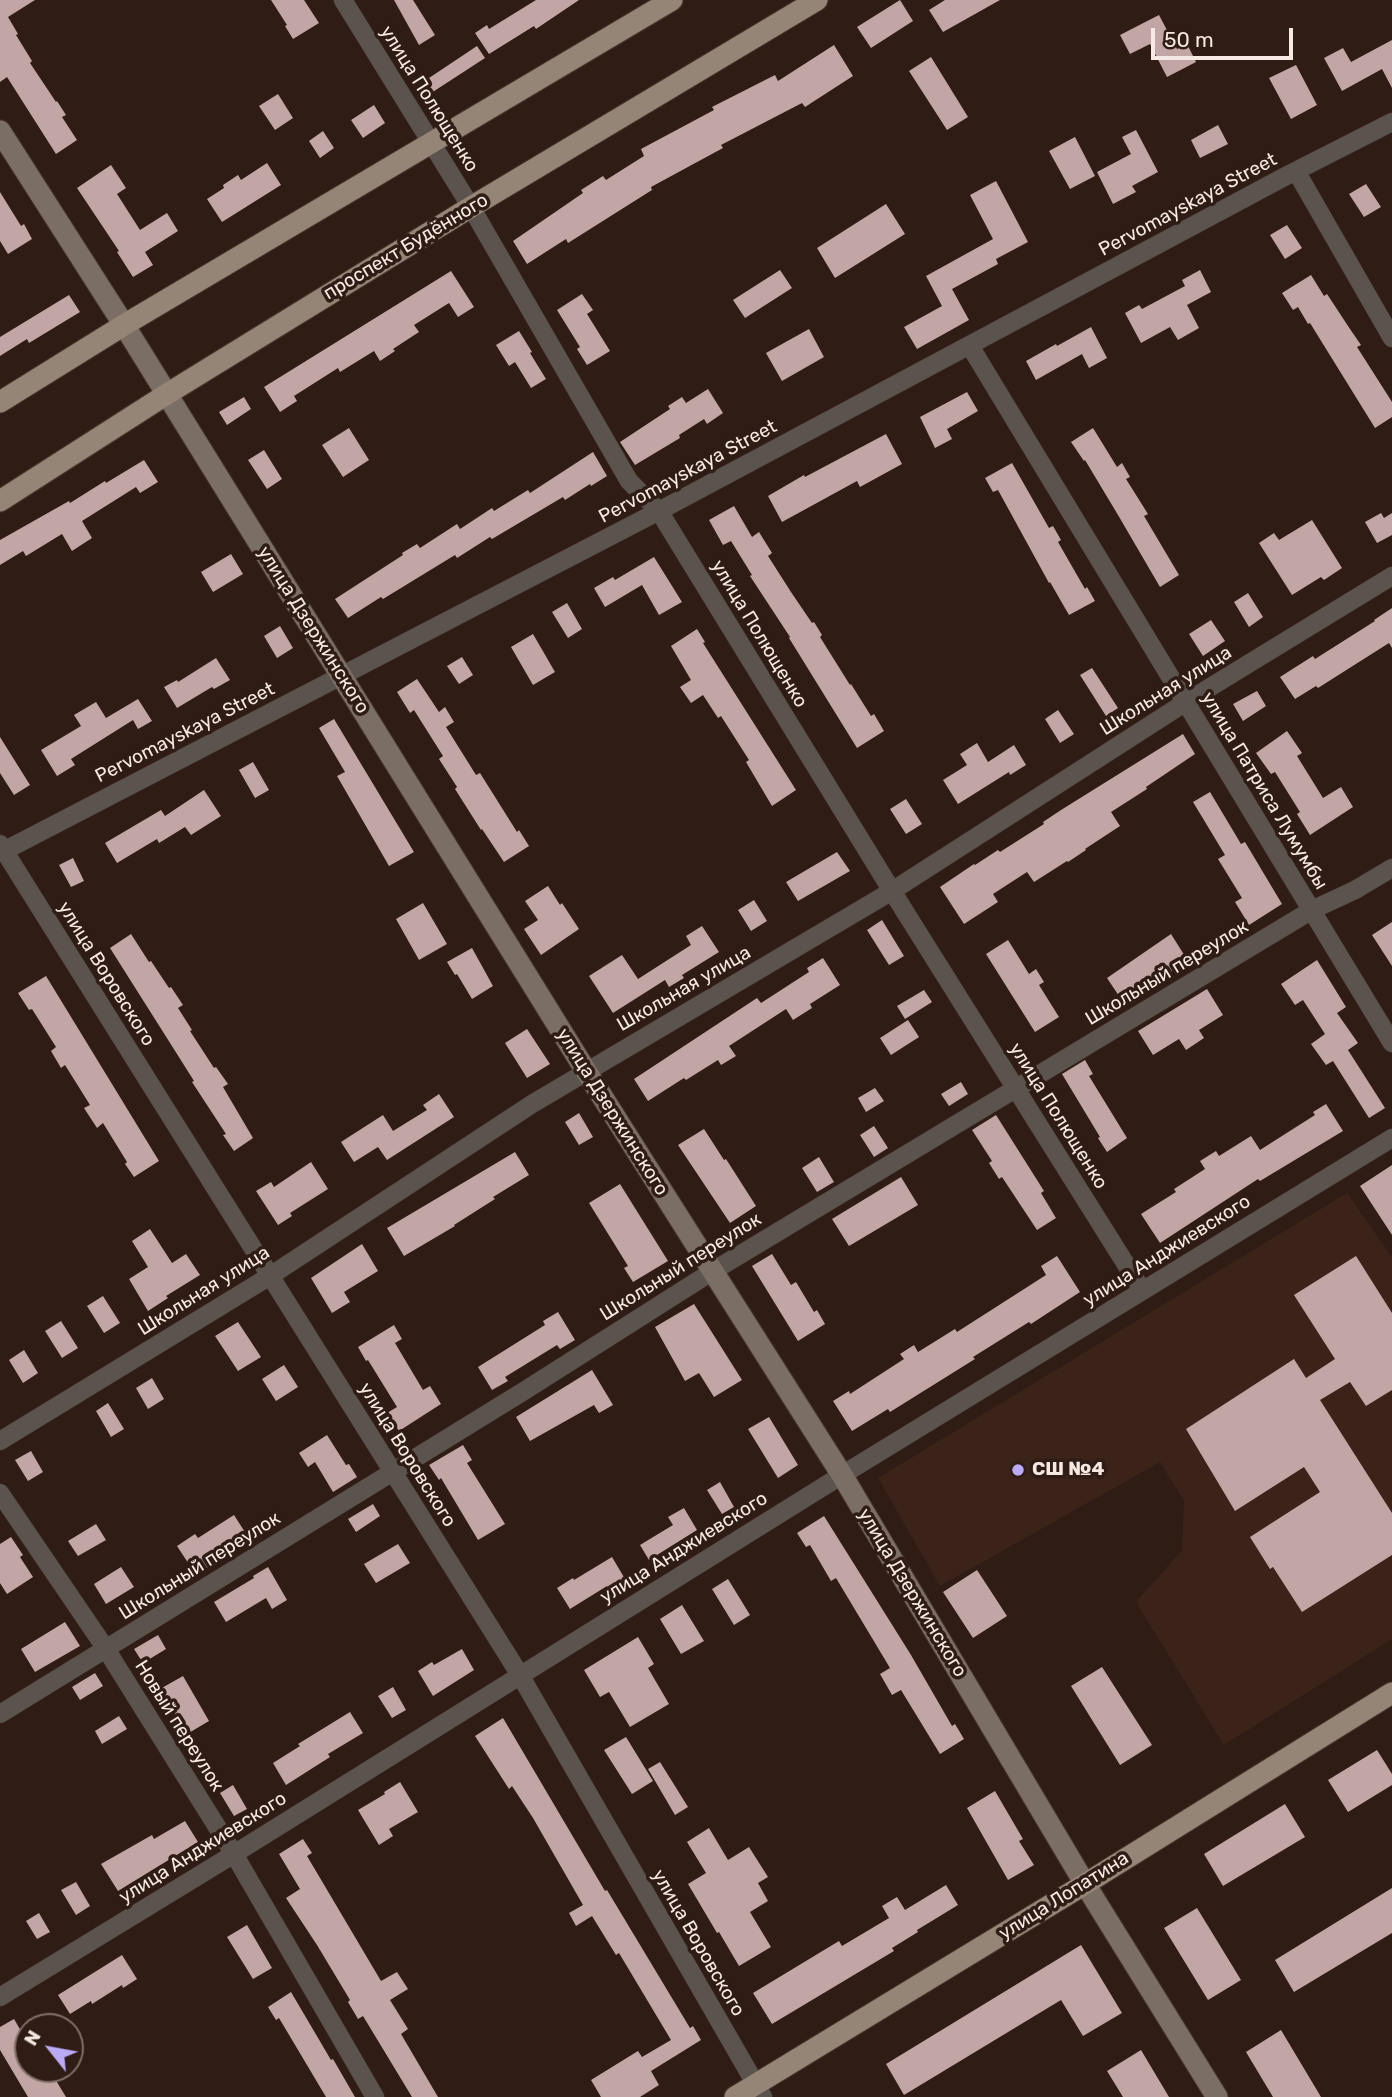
<!DOCTYPE html>
<html>
<head>
<meta charset="utf-8">
<style>
  body { margin:0 }
  #map { position:relative; width:1392px; height:2097px; overflow:hidden; background:#2f1c15; font-family:Rubik,sans-serif }
  canvas { display:block }
  .north { position:absolute; left:14px; top:2013px; width:70px; height:70px; box-sizing:border-box; background:#2f1c15; border:2px solid #7f6e67; border-radius:50%; rotate:301deg; font-size:19px; font-weight:700; line-height:28px; text-align:center; color:#f6e8e3 }
  .north::after { content:''; display:block; margin:auto; width:24px; height:32px; background:#bbaaf6; clip-path:polygon(50% 0,100% 100%,50% 72%,0 100%) }
  .scale { position:absolute; left:1151px; top:28px; width:142px; height:32px; box-sizing:border-box; border:4px solid #f6e8e3; border-top:0; padding-left:9px; font-size:21px; line-height:24px; white-space:nowrap; color:#f6e8e3; -webkit-text-stroke:5px #2f1c15; paint-order:stroke }
</style>
</head>
<body>
<div id="map">
<canvas width="1392" height="2097"></canvas>
<div class="north">N</div>
<div class="scale">50 m</div>
</div>
<script>
const ctx = document.querySelector('canvas').getContext('2d');
ctx.lineJoin = 'round';
function fillPath(path, color) { ctx.fillStyle = color; ctx.fill(path, 'evenodd'); }
function stroke(path, color, width, dash) { ctx.strokeStyle = color; ctx.lineWidth = width; ctx.lineCap = dash ? 'butt' : 'round'; ctx.setLineDash(dash || []); ctx.stroke(path); }
function label(font, color, halo, rows, align = 'center') {
  ctx.font = font + ' Rubik,sans-serif'; ctx.lineWidth = 7; ctx.setLineDash([]); ctx.textBaseline = 'middle'; ctx.strokeStyle = halo; ctx.fillStyle = color; for (const [text, x, y, turn = 0] of rows) {
    ctx.save(); ctx.translate(x, y); ctx.rotate((+turn || 0) * Math.PI / 180); ctx.textAlign = isNaN(turn) ? turn : align; if (halo) ctx.strokeText(text, 0, 0); ctx.fillText(text, 0, 0); ctx.restore();
  }
}
fillPath(new Path2D(`
  M1347 1193 1392 1257V1639L1224 1745 1136 1602 1182 1550 1184 1501 1160 1462 940 1586 878 1478Z`), '#3c231a');
fillPath(new Path2D(`
  M0 0H35L8 17 18 34 16 35 32 61 30 63 56 102 57 101 66 115 62 117 77 140 56 154 7 77 0 82Z
  M271 0H304L319 23 293 39 285 26 287 25Z
  M394 0H413L435 35 419 45Z
  M536 0H579L536 29 534 26 489 54 475 33 487 25 489 29Z
  M900 0 913 21 871 48 857 27Z
  M945 0H1000L943 32 929 10Z
  M1159 15 1177 49 1187 44 1196 62 1167 77 1150 44 1130 54 1120 35Z
  M1392 40V88L1382 69 1342 91 1324 58 1343 48 1351 62Z
  M834 45 853 76 805 107 802 103 721 145 723 148 651 187 652 190 568 243 566 239 527 264 513 241 583 193 581 190 603 176 606 180 644 156 641 149 714 110 712 107 775 75 778 81Z
  M477 46 485 58 425 97 417 86Z
  M931 57 968 117 947 130 909 71Z
  M1296 65 1317 105 1291 119 1269 78Z
  M278 94 293 118 275 130 259 106Z
  M374 105 385 123 363 138 351 120Z
  M1218 125 1228 144 1200 158 1191 140Z
  M1136 130 1158 172 1132 186 1136 192 1113 204 1097 172 1131 154 1122 137Z
  M323 131 334 148 320 158 309 141Z
  M1075 137 1095 176 1070 189 1049 151Z
  M267 163 281 185 222 222 207 199 224 188 223 185 238 175 241 180Z
  M111 165 126 188 117 194 140 230 167 213 178 231 145 252 153 265 133 277 117 252 119 251 77 188Z
  M996 181 1028 242 996 259 998 264 952 289 969 320 917 349 904 327 942 306 926 276 993 239 970 195Z
  M1366 184 1381 207 1364 217 1349 194Z
  M0 192 21 226 24 224 32 239 8 254 0 241Z
  M886 204 905 234 835 278 817 248Z
  M1287 225 1302 248 1285 259 1270 235Z
  M780 270 792 288 745 318 733 300Z
  M1200 270 1211 292 1187 305 1199 328 1178 340 1170 327 1141 343 1125 313 1139 305 1142 309 1185 286 1182 280Z
  M451 271 474 307 458 317 449 303 414 325 419 332 393 349 395 351 380 361 374 351 340 372 338 368 294 396 297 401 280 412 264 387Z
  M1311 275 1324 296 1327 294 1350 329 1361 345 1357 347 1392 402V417L1375 428 1310 323 1308 324 1298 307 1293 310 1282 293Z
  M582 294 593 310 587 314 610 351 587 365 577 349 580 347 557 310Z
  M69 295 80 312 29 343 27 339 0 356V337Z
  M1091 327 1107 358 1089 368 1082 354 1036 380 1026 361 1056 344 1057 346Z
  M809 329 824 357 782 381 766 353Z
  M519 331 532 352 530 353 546 379 531 388 515 362 509 366 496 345Z
  M708 389 723 413 707 424 704 419 679 435 680 438 635 465 620 442 670 409 668 406 682 397 686 403Z
  M967 392 978 411 947 429 952 439 935 448 920 417Z
  M244 397 251 409 227 425 219 412Z
  M349 428 369 460 343 477 322 445Z
  M1093 428 1117 467 1122 463 1130 477 1126 479 1148 514 1144 516 1179 575 1160 587 1118 515 1085 460 1084 461 1071 442Z
  M886 434 902 464 860 487 857 481 782 522 768 496 804 475 805 477Z
  M264 450 282 479 267 489 248 460Z
  M593 452 607 476 591 486 590 484 565 500 563 497 492 539 490 537 457 558 455 555 383 599 381 597 348 618 335 599 403 555 402 553 417 544 420 548 457 524 460 529 492 508 494 511 528 490 530 493Z
  M144 460 158 482 140 493 136 487 82 521 92 538 72 551 62 534 26 556 23 551 0 565V540L69 501 70 503 105 481 106 483Z
  M1012 463 1049 528 1053 526 1061 540 1058 542 1085 589 1087 587 1095 601 1069 615 1050 582 1049 583 998 490 993 492 985 478Z
  M734 506 752 537 759 532 772 553 768 556 791 592 812 623 814 622 822 635 820 637 850 685 851 684 871 716 874 714 884 731 857 748 789 638 790 637 750 576 752 575 731 541 723 545 709 520Z
  M1381 513 1384 518 1392 513V535L1377 543 1365 522Z
  M1312 520 1342 568 1324 580 1321 577 1292 595 1259 543 1274 533 1279 540Z
  M231 554 243 574 213 592 201 572Z
  M654 557 682 602 659 615 642 585 605 607 594 588 613 577 615 580Z
  M1248 593 1263 617 1249 627 1234 602Z
  M567 603 582 629 568 638 552 612Z
  M1392 608V648L1389 643 1318 688 1316 686 1295 699 1280 677 1313 656 1315 659 1375 621 1374 620Z
  M1211 620 1225 641 1203 656 1189 634Z
  M280 626 293 648 277 658 264 636Z
  M697 629 705 642 703 643 796 790 772 806 746 762 749 760 721 716 718 718 703 695 691 703 680 687 691 680 671 646Z
  M533 634 555 672 533 685 511 647Z
  M462 657 473 675 459 684 447 666Z
  M216 658 230 680 214 689 212 687 177 708 164 687 177 680 178 682Z
  M1092 668 1118 708 1106 716 1080 675Z
  M417 679 439 712 445 707 454 722 446 727 476 775 480 773 517 832 519 830 529 846 504 862 482 829 481 830 455 789 457 787 439 759 443 756 414 710 410 713 397 692Z
  M1257 691 1266 706 1243 721 1233 704Z
  M138 699 152 721 138 729 133 720 71 759 75 765 57 776 41 750 81 726 74 715 96 702 106 718Z
  M1058 710 1074 734 1060 743 1045 719Z
  M334 719 414 852 389 866 337 776 345 772 319 728Z
  M1287 731 1302 753 1297 756 1323 798 1341 787 1353 807 1310 835 1297 814 1300 812 1275 772 1271 774 1256 753Z
  M1183 734 1195 754 1146 787 1147 789 1111 812 1120 826 1085 849 1086 850 1068 862 1067 861 1034 882 1027 872 993 894 998 902 964 924 940 887 974 864 975 865 998 850 1000 852 1044 824 1043 822 1061 810Z
  M0 737 30 785 14 795 0 773Z
  M977 743 988 762 1014 745 1026 765 1010 775 1009 772 958 804 943 780 967 765 960 754Z
  M253 762 269 790 255 798 239 770Z
  M204 790 221 816 191 835 185 827 159 843 157 839 117 863 105 843 161 810 165 816Z
  M1210 792 1241 844 1245 842 1282 904 1249 925 1235 902 1242 898 1218 859 1225 855 1193 802Z
  M906 799 922 824 906 834 890 809Z
  M837 852 850 871 798 901 786 882Z
  M73 858 84 881 71 887 59 865Z
  M548 886 560 905 562 903 579 929 541 955 524 929 538 920 525 901Z
  M754 900 767 921 751 931 738 910Z
  M423 903 447 944 419 960 396 919Z
  M882 920 904 956 889 965 867 930Z
  M1392 922V966L1372 935Z
  M702 926 719 952 682 975 684 978 669 987 665 980 613 1013 589 976 622 955 638 979 691 945 686 936Z
  M131 934 149 962 151 961 169 988 171 987 183 1005 178 1008 192 1030 190 1031 214 1068 216 1067 228 1084 223 1087 253 1138 234 1151 223 1135 226 1134 192 1082 194 1081 177 1054 110 948Z
  M1171 934 1188 961 1123 1002 1107 978Z
  M1008 940 1029 974 1036 969 1044 982 1039 985 1059 1017 1035 1032 986 954Z
  M472 948 493 986 472 999 457 974 455 975 447 962Z
  M823 958 840 985 810 1004 812 1008 793 1020 786 1009 729 1046 736 1056 721 1065 718 1060 686 1080 684 1078 648 1101 634 1079 757 998 761 1003 809 972 807 968Z
  M1317 960 1346 1007 1337 1013 1358 1043 1348 1050 1385 1108 1369 1118 1333 1061 1326 1065 1311 1044 1325 1034 1303 1000 1295 1005 1281 984Z
  M46 976 159 1161 134 1177 125 1164 127 1162 103 1123 97 1128 84 1108 90 1105 65 1065 61 1068 51 1051 56 1047 32 1009 29 1010 18 993Z
  M1207 989 1223 1015 1199 1030 1204 1038 1186 1050 1179 1039 1153 1055 1138 1031Z
  M924 990 932 1002 905 1019 897 1006Z
  M908 1020 919 1037 891 1055 880 1038Z
  M527 1029 550 1064 527 1078 505 1043Z
  M1085 1060 1093 1074 1089 1076 1127 1138 1107 1152 1098 1138 1100 1137 1062 1074Z
  M961 1082 968 1094 949 1106 941 1094Z
  M875 1088 884 1101 866 1112 858 1098Z
  M439 1094 454 1117 387 1160 378 1147 354 1162 341 1142 383 1115 393 1131 427 1110 423 1105Z
  M1326 1104 1343 1131 1260 1181 1258 1179 1160 1243 1141 1214 1176 1192 1174 1189 1205 1169 1200 1161 1216 1151 1219 1156 1251 1136 1260 1150 1315 1115 1313 1112Z
  M579 1113 593 1137 579 1145 565 1122Z
  M996 1115 1044 1191 1041 1193 1056 1218 1037 1230 1002 1177 999 1179 989 1163 992 1161 972 1130Z
  M874 1126 888 1148 874 1157 860 1135Z
  M704 1129 724 1160 726 1159 756 1206 730 1223 678 1145Z
  M515 1152 529 1175 493 1197 495 1199 454 1225 455 1226 404 1256 387 1228Z
  M819 1157 834 1182 817 1192 802 1168Z
  M311 1162 328 1189 290 1213 292 1216 278 1225 256 1191 271 1182 274 1187Z
  M1392 1165V1235L1360 1186Z
  M901 1177 918 1205 849 1246 832 1219Z
  M620 1184 668 1261 633 1282 624 1268 628 1266 589 1203Z
  M150 1229 172 1263 186 1254 200 1275 166 1296 168 1298 148 1311 129 1279 148 1267 132 1241Z
  M362 1244 378 1271 344 1292 350 1302 332 1313 311 1278Z
  M772 1254 791 1285 796 1282 814 1312 817 1310 825 1324 798 1341 752 1266Z
  M1057 1256 1080 1292 1031 1324 1029 1322 973 1357 975 1359 890 1412 888 1409 852 1431 833 1401 849 1391 850 1394 904 1359 900 1354 914 1345 918 1352 955 1329 957 1332 1046 1275 1041 1266Z
  M1356 1256 1392 1313V1390L1366 1406 1350 1382 1320 1400 1392 1513V1555L1302 1612 1273 1567 1270 1569 1250 1537 1320 1492 1304 1467 1235 1511 1186 1429 1294 1359 1306 1378 1335 1359 1294 1295Z
  M103 1296 120 1323 104 1333 87 1306Z
  M694 1304 742 1380 714 1397 699 1373 685 1381 655 1327Z
  M558 1312 575 1340 560 1349 557 1345 505 1377 508 1381 492 1390 478 1367 545 1325 543 1321Z
  M61 1321 78 1348 62 1358 45 1331Z
  M238 1322 261 1357 238 1371 215 1336Z
  M394 1325 402 1339 395 1343 423 1390 430 1386 441 1404 399 1431 387 1413 397 1407 368 1360 366 1361 358 1347Z
  M24 1350 38 1373 23 1383 9 1360Z
  M284 1365 298 1387 276 1401 262 1379Z
  M592 1370 613 1405 599 1413 594 1405 530 1441 516 1417Z
  M152 1378 164 1399 148 1409 136 1388Z
  M108 1403 124 1429 111 1437 96 1411Z
  M769 1417 798 1465 778 1478 748 1429Z
  M327 1435 346 1465 349 1464 357 1477 333 1492 315 1462 308 1467 299 1453Z
  M463 1445 472 1460 467 1463 505 1524 478 1540 441 1478 439 1480 429 1465Z
  M31 1451 43 1472 28 1481 15 1460Z
  M720 1482 734 1507 722 1514 707 1490Z
  M373 1504 380 1516 356 1532 348 1519Z
  M684 1508 697 1530 649 1560 640 1545 673 1525 668 1517Z
  M234 1515 250 1540 196 1575 177 1546 195 1534 198 1538Z
  M824 1516 911 1655 952 1726 955 1724 964 1739 940 1754 901 1690 892 1695 880 1674 890 1668 836 1578 831 1581 810 1545 806 1547 797 1533Z
  M96 1524 106 1540 78 1556 68 1541Z
  M11 1537 23 1555 20 1557 33 1577 7 1594 0 1583V1544Z
  M398 1544 410 1563 376 1583 364 1564Z
  M612 1557 625 1579 609 1589 607 1586 570 1609 557 1588 573 1578 574 1580Z
  M121 1567 134 1587 106 1604 94 1584Z
  M268 1567 287 1600 272 1609 266 1598 226 1622 214 1602 254 1578 253 1576Z
  M977 1570 1007 1616 973 1638 943 1592Z
  M728 1579 750 1615 734 1625 712 1589Z
  M682 1605 704 1641 681 1654 660 1619Z
  M65 1622 80 1646 35 1672 21 1649Z
  M158 1635 166 1649 143 1663 134 1649Z
  M638 1637 654 1664 648 1668 669 1704 630 1727 609 1692 600 1697 584 1670Z
  M462 1649 474 1670 433 1696 418 1671 432 1662 434 1665Z
  M1102 1667 1152 1745 1120 1765 1071 1686Z
  M95 1673 103 1686 80 1700 72 1687Z
  M183 1676 209 1721 187 1734 160 1689Z
  M393 1687 406 1710 392 1718 378 1696Z
  M350 1712 363 1733 328 1754 330 1757 286 1785 273 1763 300 1746 298 1744Z
  M119 1716 127 1729 102 1744 95 1731Z
  M503 1718 605 1891 607 1890 690 2028 693 2026 701 2040 651 2071 659 2085 640 2097H601L591 2080 638 2051 642 2057 671 2040 619 1953 616 1955 592 1916 576 1926 569 1913 583 1905 533 1818 512 1786 509 1789 475 1736Z
  M626 1737 653 1781 632 1794 604 1750Z
  M1377 1750 1392 1774V1785L1348 1812 1328 1780Z
  M660 1762 688 1807 675 1815 648 1769Z
  M400 1782 418 1812 389 1829 393 1836 379 1845 358 1810 385 1794 384 1792Z
  M233 1785 247 1809 234 1816 220 1793Z
  M995 1791 1023 1839 1019 1841 1034 1865 1008 1880 967 1808Z
  M1285 1804 1305 1837 1223 1886 1204 1854Z
  M185 1821 198 1842 118 1891 101 1864 152 1835 154 1839Z
  M709 1828 728 1860 749 1847 768 1877 758 1883 768 1901 750 1912 771 1947 739 1966 719 1932 717 1933 688 1884 706 1873 687 1842Z
  M303 1839 312 1853 307 1856 381 1981 397 1972 408 1989 390 2000 408 2029 401 2034 438 2097H412L363 2016 358 2019 348 2002 350 2000 317 1945 286 1898 300 1889 279 1854Z
  M76 1882 90 1906 76 1915 61 1890Z
  M946 1885 958 1905 917 1930 918 1932 892 1948 894 1951 772 2024 753 1993 839 1941 842 1946 889 1918 882 1906 897 1897 905 1910Z
  M1392 1888V1933L1294 1992 1275 1960Z
  M1197 1908 1241 1980 1208 2000 1164 1928Z
  M39 1913 50 1932 37 1939 26 1921Z
  M247 1925 272 1968 253 1979 227 1937Z
  M1081 1945 1122 2013 1083 2036 1061 2000 904 2095 886 2064Z
  M122 1955 137 1979 123 1988 122 1985 92 2004 91 2001 70 2014 58 1995Z
  M291 1992 331 2060 333 2059 355 2097H326L279 2018 276 2020 268 2007Z
  M14 2019 28 2043V2069H49L66 2097H28L0 2050V2027Z
  M1281 2030 1321 2097H1273L1246 2052Z
  M1141 2050 1169 2097H1123L1107 2071Z`), '#c2a6a6');
const street = new Path2D(`
  M343 0 471 207 629 481 659 511 892 891 1142 1290
  M1296 171 1392 338
  M970 346 1392 1043
  M0 844 520 1675 763 2097
  M0 853 659 511 1286 176 1392 122
  M0 1441 270 1276 532 1104 892 891 1186 702 1392 576
  M0 1493 106 1649 234 1854 375 2097
  M0 1714 524 1391 713 1271 1312 910 1355 890 1392 868
  M0 1997 234 1854 842 1475 1392 1138`);
const secondary = new Path2D(`
  M0 131 124 325 586 1071 842 1475 1085 1884 1217 2097`);
const primary = new Path2D(`
  M0 402 124 325 672 0
  M0 501 167 394 471 207 817 0
  M735 2097 1085 1884 1392 1693`);
stroke(street, '#4b3932', 19);
stroke(secondary, '#4b3932', 23);
stroke(primary, '#4b3932', 23);
stroke(street, '#5b534d', 18);
stroke(secondary, '#7b6f65', 21);
stroke(primary, '#948577', 21);
for (const [x, y, r, color] of [
  [1018,1470,7,"#bbaaf6"]
]) { const dot = new Path2D(); dot.arc(x, y, r, 0, 2 * Math.PI); ctx.fillStyle = color; ctx.fill(dot); stroke(dot, '#2f1c15', 2.5); }
label('19px', '#f6e8e3', '#2f1c15', [
  ["улица Полющенко",429,99,58],
  ["Pervomayskaya Street",1188,205,-28],
  ["проспект Будённого",406,247,-31],
  ["Pervomayskaya Street",688,472,-28],
  ["улица Дзержинского",313,630,58],
  ["улица Полющенко",759,634,59],
  ["Школьная улица",1166,691,-32],
  ["Pervomayskaya Street",185,733,-27],
  ["улица Патриса Лумумбы",1264,791,59],
  ["Школьный переулок",1167,973,-31],
  ["улица Воровского",106,974,58],
  ["Школьная улица",684,989,-30],
  ["улица Дзержинского",612,1112,58],
  ["улица Полющенко",1058,1116,58],
  ["улица Анджиевского",1167,1251,-32],
  ["Школьный переулок",681,1267,-32],
  ["Школьная улица",204,1291,-32],
  ["улица Воровского",407,1455,58],
  ["улица Анджиевского",684,1548,-32],
  ["Школьный переулок",200,1566,-32],
  ["улица Дзержинского",912,1593,59],
  ["Новый переулок",179,1726,58],
  ["улица Анджиевского",203,1848,-32],
  ["улица Лопатина",1064,1896,-32],
  ["улица Воровского",698,1943,60]
]);
label('bold 19px', '#f6e8e3', '#2f1c15', [
  ["СШ №4",1032,1470]
], 'left');
</script>
</body>
</html>
